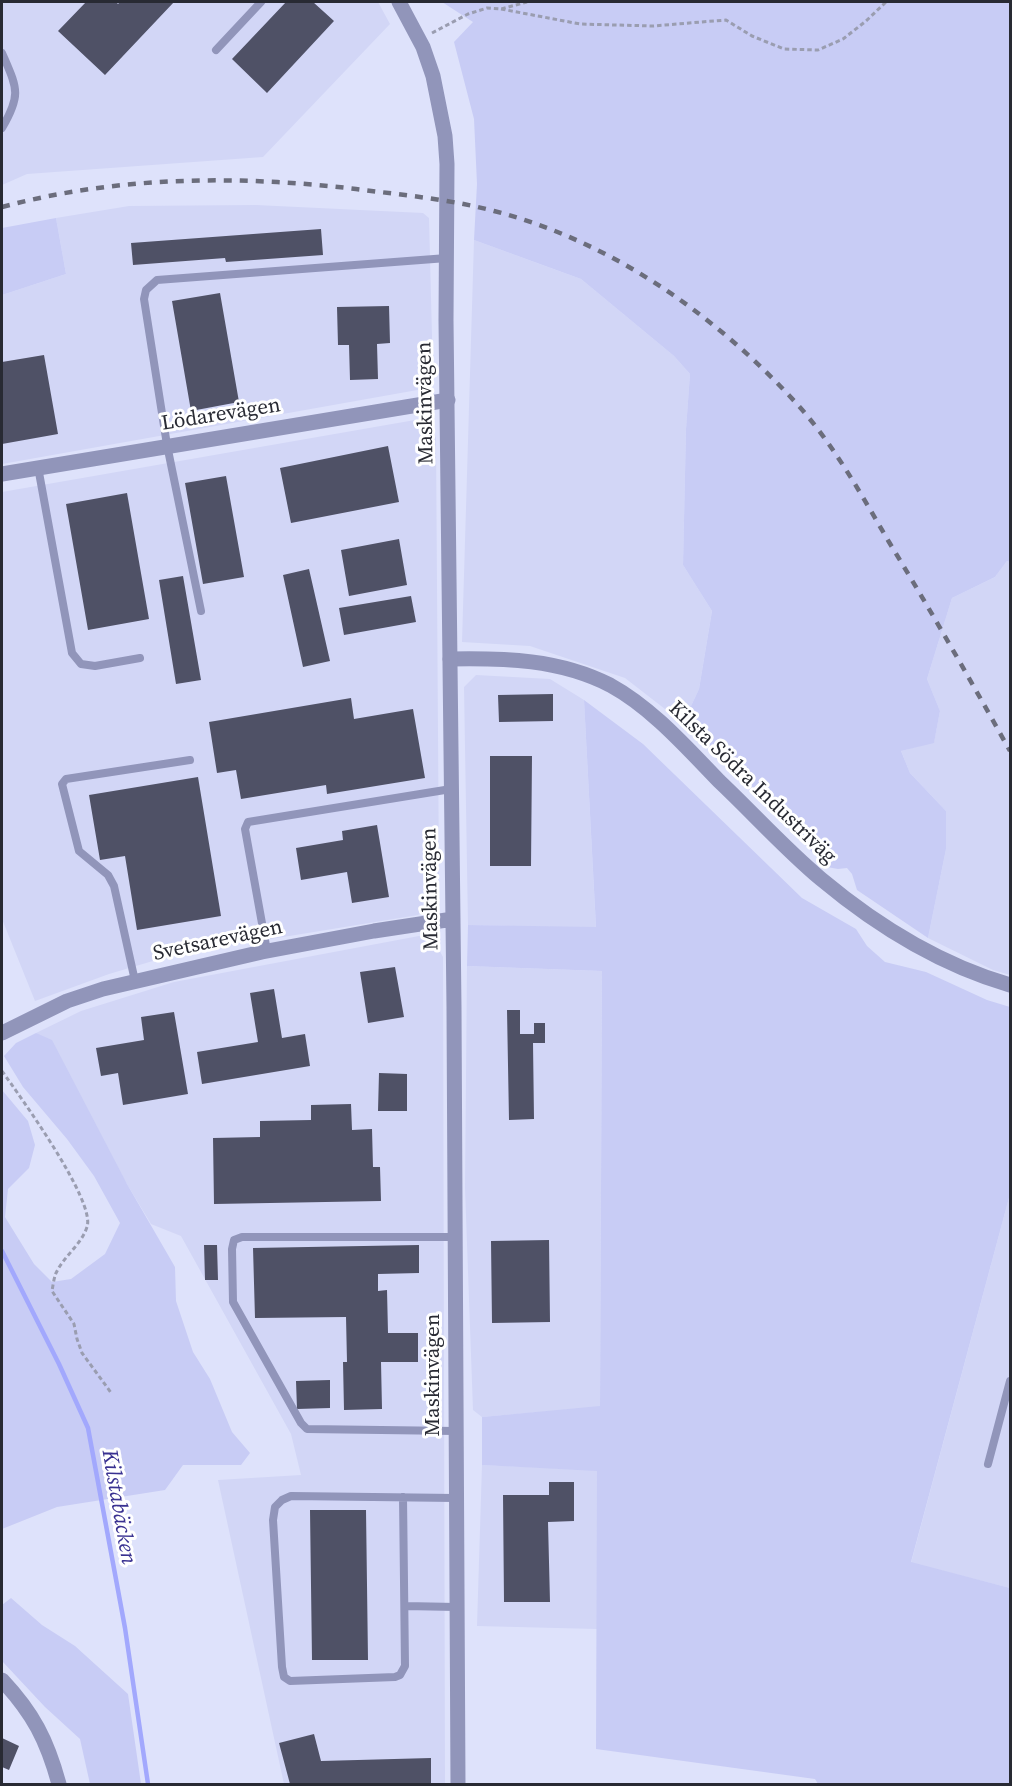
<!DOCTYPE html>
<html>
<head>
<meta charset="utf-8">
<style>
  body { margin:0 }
  #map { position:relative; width:1012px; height:1786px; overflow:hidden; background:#dee2fb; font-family:"Source Serif 4",serif }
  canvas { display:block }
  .frame { position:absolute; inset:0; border:3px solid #282a33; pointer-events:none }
</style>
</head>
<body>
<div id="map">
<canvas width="1012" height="1786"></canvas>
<div class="frame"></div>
</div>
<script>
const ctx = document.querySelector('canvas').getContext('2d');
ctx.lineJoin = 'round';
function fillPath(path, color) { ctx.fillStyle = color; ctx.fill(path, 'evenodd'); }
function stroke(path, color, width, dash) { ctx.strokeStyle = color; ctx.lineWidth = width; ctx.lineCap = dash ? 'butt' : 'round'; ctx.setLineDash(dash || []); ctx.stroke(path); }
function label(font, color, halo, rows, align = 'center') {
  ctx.font = font + ' "Source Serif 4",serif'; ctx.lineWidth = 6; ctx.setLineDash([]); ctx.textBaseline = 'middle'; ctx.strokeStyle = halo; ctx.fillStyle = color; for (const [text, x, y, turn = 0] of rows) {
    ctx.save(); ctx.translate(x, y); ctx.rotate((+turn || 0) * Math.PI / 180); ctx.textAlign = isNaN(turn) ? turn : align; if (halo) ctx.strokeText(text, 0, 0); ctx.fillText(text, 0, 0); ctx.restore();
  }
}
fillPath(new Path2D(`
  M2 2H378L390 24 263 157 27 174 2 185Z
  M256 205 423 213 429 218 433 377 426 387 423 389 2 464V295L66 274 56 218 129 206Z
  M474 240 581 279 674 356 690 374 686 429 683 565 712 611 699 689 683 723 625 678 530 646 462 642Z
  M415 420H424L433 429 436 438 439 882 436 896 427 907 418 915 173 955 109 974 35 1001 2 919V492Z
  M1007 561 1010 562V975L993 970 928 938 946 849V811L910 773 901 751 934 742 940 711 927 679 952 598 995 577Z
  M476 675 550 679 584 700 596 928 468 925 464 687Z
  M419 936 429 939 437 946 443 957 445 1784H284L218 1480 301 1475 291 1434 181 1236 151 1224 36 1033 81 1011 174 982Z
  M467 966 602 971 600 1407 482 1417 473 1410 465 1188Z
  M1010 1194V1588L911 1563Z
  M482 1465 598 1470 597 1629 477 1626Z`), '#d2d6f6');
fillPath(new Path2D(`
  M442 2H1010V562L1007 561 995 577 952 598 927 679 940 711 934 743 901 751 910 773 946 811V849L928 938 857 890 852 874 847 868 838 869 827 867 683 723 699 689 712 611 683 565 686 429 690 374 674 356 581 279 474 240 477 184 474 119 454 42 473 22Z
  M56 218 66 274 2 295V228Z
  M584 700 643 744 802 898 856 929 867 946 885 962 926 972 987 1000 1010 1007V1194L911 1562 1010 1588V1784H818L815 1779 596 1749 597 1471 482 1465V1417L600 1406 602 971 467 966 468 925 596 927Z
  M36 1033 52 1040 127 1184 175 1267 176 1301 193 1352 210 1379 232 1432 250 1453 241 1465H183L165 1490 57 1507 2 1529V1090L28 1121 35 1145 29 1168 8 1189 5 1217 34 1264 52 1282 71 1279 105 1254 120 1223 94 1176 67 1139 23 1087 4 1056 16 1043Z
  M11 1598 42 1625 75 1646 128 1694 141 1784H90L80 1739 45 1707 2 1661V1605Z`), '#c8ccf5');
stroke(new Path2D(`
  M2 1251 59 1364 88 1428 125 1628 148 1784`), '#a2a8fd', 4.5);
fillPath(new Path2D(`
  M86 2H116L118 4 120 2H174L105 75 58 31Z
  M286 2H313L334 21 267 93 232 59Z
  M321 229 323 255 226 262 225 258 133 265 131 243Z
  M220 293 239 402 191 411 172 301Z
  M389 306 390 343 377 344 378 379 350 380 349 345H338L337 307Z
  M44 355 58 434 2 444V362Z
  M388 446 399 502 291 523 280 468Z
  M226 476 244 577 203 584 185 483Z
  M127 493 149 619 88 630 66 504Z
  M399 539 407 585 349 596 341 550Z
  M309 569 330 661 303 667 283 575Z
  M183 576 201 680 176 684 159 580Z
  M411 596 416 622 344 635 339 608Z
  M553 694V721L499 722 498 695Z
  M351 698 354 719 413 709 425 778 327 794 326 785 241 799 236 770 217 773 209 722Z
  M490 756H532L531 866H490Z
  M198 777 221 916 137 930 125 856 100 860 89 795Z
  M377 825 389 897 352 903 347 872 301 880 296 848 343 840 342 831Z
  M395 967 404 1017 368 1023 360 972Z
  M274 989 282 1038 305 1034 310 1066 202 1084 197 1052 258 1042 250 993Z
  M507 1010H520V1034H534V1023H545V1043H533L534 1119 509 1120Z
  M174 1012 188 1094 123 1105 118 1073 101 1076 96 1048 144 1040 141 1017Z
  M379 1073 407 1074V1111H378Z
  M351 1104 352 1130 372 1129 373 1167H380L381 1201 214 1204 213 1138 260 1137V1121L311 1120V1105Z
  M549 1240 550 1322 492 1323 491 1241Z
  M204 1245H217L218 1280H205Z
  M419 1245V1273L378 1274V1291L387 1290 388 1333H418V1362H381L382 1409 344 1410 343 1362H347L346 1317 255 1318 253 1248Z
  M330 1380V1408L297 1409 296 1381Z
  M549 1482H574V1521L548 1522 550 1602H504L503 1495H549Z
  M310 1510H366L368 1660H312Z
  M314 1734 321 1761 431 1758V1784H290L279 1743Z
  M2 1738 19 1746 9 1770 2 1767Z`), '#4f5166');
stroke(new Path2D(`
  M501 9 580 24 653 26 726 20 752 36 784 49 818 50 843 39 866 21 886 2
  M432 33 468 14 487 8 501 9 527 2
  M2 1071C19 1095 96 1201 87 1227 81 1245 64 1256 56 1273 54 1278 53 1285 52 1291L74 1324 77 1339 82 1353 112 1394`), '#9a9db0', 3, [4.5, 3]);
stroke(new Path2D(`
  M216 50 261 2
  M2 53C17 88 22 94 2 128
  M38 467 72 653 81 664 95 666 140 658
  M201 611 167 445 144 299 146 290 157 280 447 258
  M267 951 245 829 248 822 451 789
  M135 981 114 886 108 875 79 851 62 784 66 779 190 760
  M454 1237H242L234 1240 232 1249 233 1302 301 1423 307 1429 455 1431
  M988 1464 1010 1381
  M403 1497 405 1666 400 1675 395 1677 290 1681 284 1677 282 1667 273 1520 275 1507 282 1500 291 1496 455 1498
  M405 1606 456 1607`), '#9195ba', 8);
stroke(new Path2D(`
  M2 474 448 400
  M450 659C505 658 559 659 610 685 652 708 686 747 719 781 753 813 785 849 821 879 876 925 941 965 1010 985
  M2 1680C33 1713 47 1740 59 1784`), '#9195ba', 15);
stroke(new Path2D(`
  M399 2 423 47 433 76 445 136 447 164 446 320 454 1008 458 1784
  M2 1033 67 1001 103 989 262 952 374 931 453 919`), '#9195ba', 15);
stroke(new Path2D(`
  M2 207C117 176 238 175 356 189 402 195 449 199 494 211 611 241 717 316 797 404 834 445 861 494 889 542 931 611 971 681 1010 751`), '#6b6d7c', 4.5, [8, 8]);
label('21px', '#282a33', '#fff', [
  ["Maskinvägen",426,403,-91],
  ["Lödarevägen",221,415,-9],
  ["Kilsta Södra Industriväg",752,783,44],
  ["Maskinvägen",431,889,-91],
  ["Svetsarevägen",218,941,-12],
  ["Maskinvägen",434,1375,-90]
]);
label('italic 22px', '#393191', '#fff', [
  ["Kilstabäcken",118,1507,80]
]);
</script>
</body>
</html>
